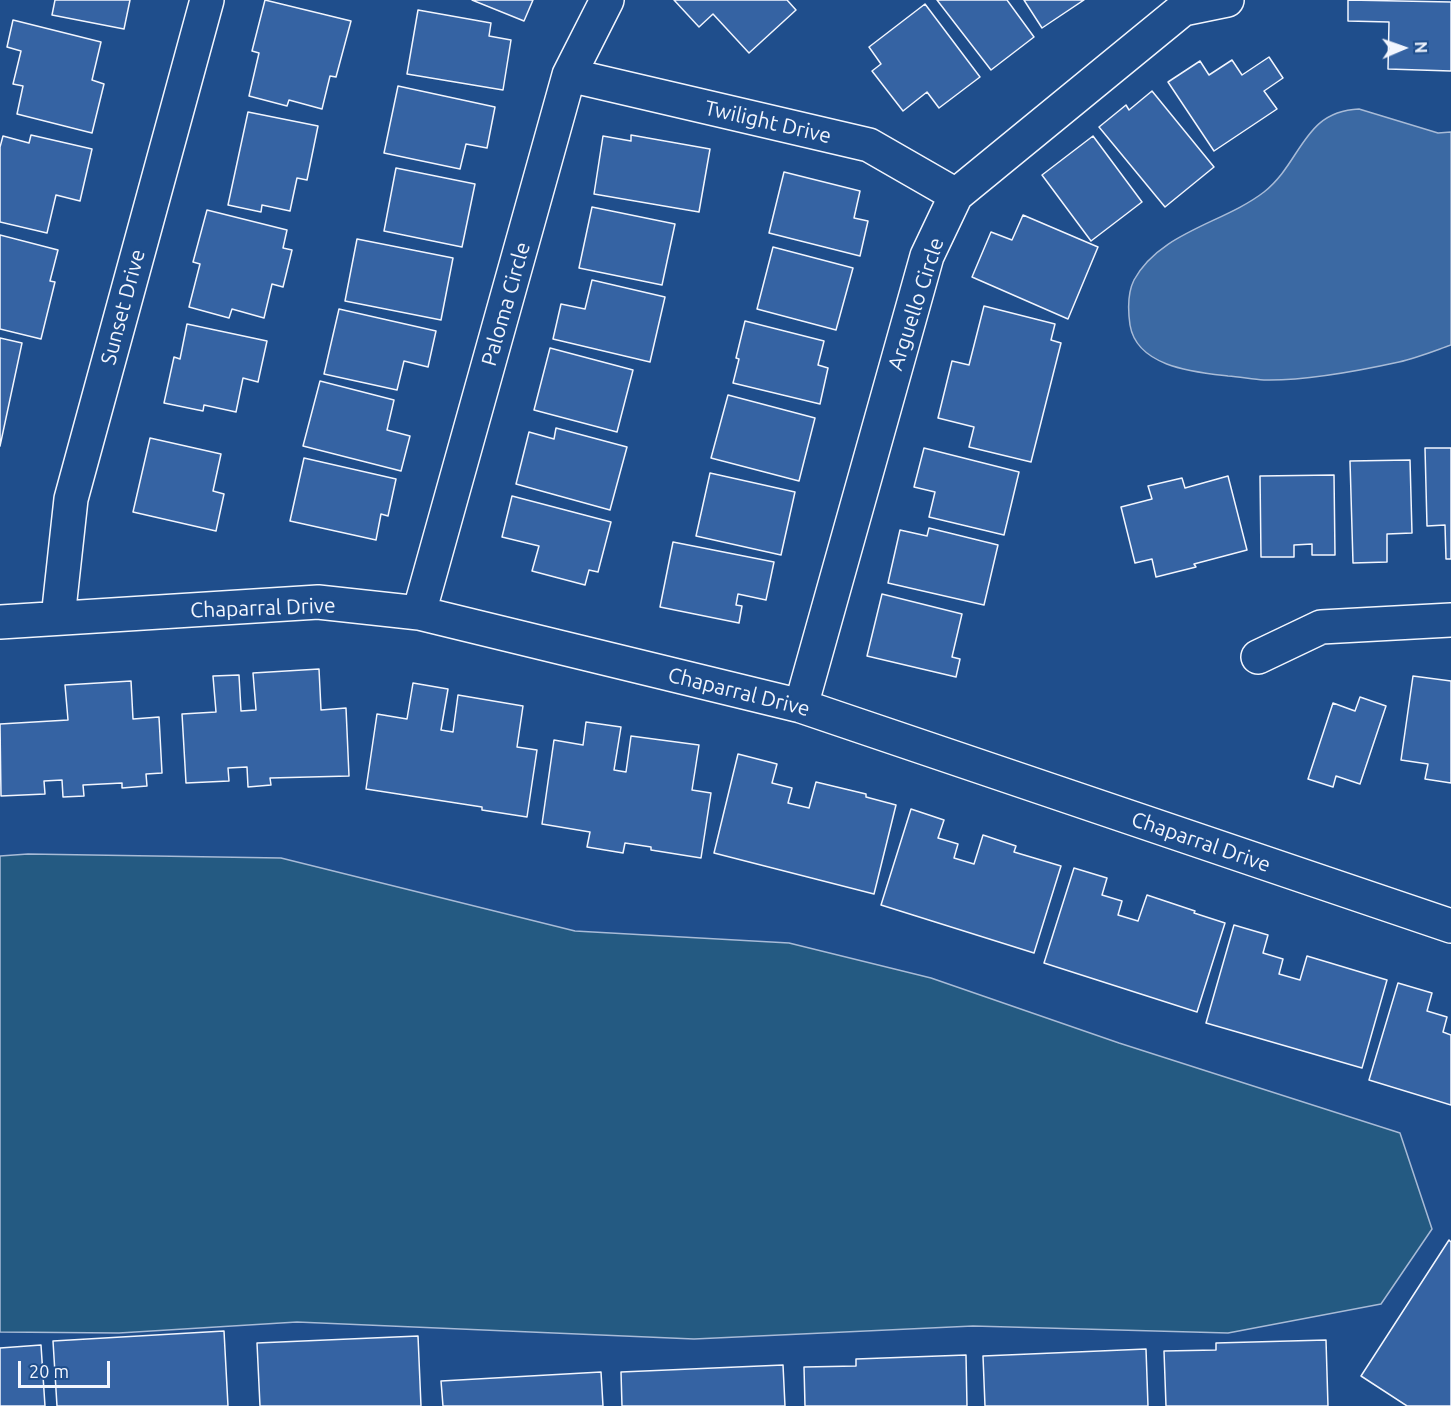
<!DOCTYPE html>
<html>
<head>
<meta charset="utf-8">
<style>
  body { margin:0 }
  #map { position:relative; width:1451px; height:1406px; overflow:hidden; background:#1f4e8c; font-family:Ubuntu,sans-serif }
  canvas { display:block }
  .north { position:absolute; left:1373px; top:18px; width:60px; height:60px; -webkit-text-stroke:4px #1f4e8c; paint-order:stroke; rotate:88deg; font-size:16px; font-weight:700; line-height:24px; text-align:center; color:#f2f6ff }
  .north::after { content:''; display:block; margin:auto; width:21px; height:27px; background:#f2f6ff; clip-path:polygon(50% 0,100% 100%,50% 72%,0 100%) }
  .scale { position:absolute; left:18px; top:1361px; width:92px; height:27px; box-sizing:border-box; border:3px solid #f2f6ff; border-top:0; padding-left:8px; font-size:18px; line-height:21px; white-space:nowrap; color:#f2f6ff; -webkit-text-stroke:4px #1f4e8c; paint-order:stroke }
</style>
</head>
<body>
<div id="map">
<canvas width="1451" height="1406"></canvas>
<div class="north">N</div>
<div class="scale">20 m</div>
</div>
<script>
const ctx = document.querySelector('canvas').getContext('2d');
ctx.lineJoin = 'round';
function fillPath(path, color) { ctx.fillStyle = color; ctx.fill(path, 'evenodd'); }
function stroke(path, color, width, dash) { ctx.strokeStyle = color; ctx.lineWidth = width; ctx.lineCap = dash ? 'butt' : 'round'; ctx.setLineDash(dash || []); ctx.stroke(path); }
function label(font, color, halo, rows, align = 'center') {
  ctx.font = font + ' Ubuntu,sans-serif'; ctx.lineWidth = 4.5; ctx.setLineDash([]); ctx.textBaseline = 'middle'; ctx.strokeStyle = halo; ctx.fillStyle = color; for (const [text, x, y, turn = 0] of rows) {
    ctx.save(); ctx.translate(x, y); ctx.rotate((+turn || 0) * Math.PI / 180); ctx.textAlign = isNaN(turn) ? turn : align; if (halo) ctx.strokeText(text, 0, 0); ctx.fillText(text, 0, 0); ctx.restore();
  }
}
const green = new Path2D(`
  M28 854 281 858 575 931 789 943 931 978 1119 1043 1400 1133 1432 1229 1381 1304 1228 1333 973 1326 694 1339 297 1322 119 1333 0 1332V856Z`);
fillPath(green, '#245a82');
stroke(green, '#a8bbd7', 1.5);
const water = new Path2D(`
  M1359 109 1438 133 1451 132V345C1434 351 1417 358 1399 362 1358 371 1306 381 1264 380 1252 379 1240 377 1228 376 1194 372 1137 367 1130 325 1128 311 1127 294 1134 280 1160 232 1224 223 1264 192 1302 162 1303 111 1359 109Z`);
fillPath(water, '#3b69a3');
stroke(water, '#a8bbd7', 1.5);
const building = new Path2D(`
  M55 0H130L124 29 52 15Z
  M265 0 351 21 336 77 330 76 322 109 289 100 287 106 249 96 259 53 252 51Z
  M472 0H533L524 21Z
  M674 0H787L796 10 749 53 713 14 699 27Z
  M937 0H1007L1034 37 991 70Z
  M1024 0H1084L1042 28Z
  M1348 0 1451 2V71L1388 69 1389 22 1348 21Z
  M925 4 980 77 939 108 927 92 903 111 872 71 881 64 869 47Z
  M418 10 491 23 489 36 511 40 503 90 407 74Z
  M13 20 101 42 92 80 104 84 92 133 17 114 23 86 13 84 21 51 7 47Z
  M1269 57 1283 78 1264 91 1277 109 1214 151 1168 82 1200 61 1209 75 1232 60 1242 75Z
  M398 86 495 107 487 148 466 144 460 169 384 153Z
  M1152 91 1214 167 1165 207 1099 127 1126 105 1129 110Z
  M248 112 318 126 307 180 297 178 290 211 262 205 261 212 228 205Z
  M31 135 92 149 80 201 56 195 47 233 0 222V147L3 136 29 143Z
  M631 135 710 149 699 212 594 194 603 136 631 141Z
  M1093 136 1142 202 1091 241 1042 175Z
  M396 168 475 184 462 247 384 231Z
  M784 172 860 191 854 218 868 221 860 256 769 233Z
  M592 207 675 224 662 285 579 268Z
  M207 210 287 230 283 248 292 250 283 287 272 284 264 318 232 309 229 318 189 307 200 264 193 262Z
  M1023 215 1098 247 1068 319 972 277 991 232 1012 240Z
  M0 235 58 250 50 281 55 282 41 339 0 329Z
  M357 239 453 258 441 320 345 301Z
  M773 247 853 268 836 330 757 309Z
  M592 280 665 297 650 362 553 339 561 304 585 309Z
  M984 306 1055 324 1051 340 1061 343 1031 462 969 447 974 427 938 418 952 361 969 365Z
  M339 309 436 331 428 367 404 361 397 390 324 374Z
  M745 321 824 341 818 365 828 368 820 404 733 383 739 359 736 358Z
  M187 324 267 341 258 382 243 378 236 412 204 405 203 411 164 403 174 357 180 359Z
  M0 338 22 343 0 446Z
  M550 348 633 370 617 432 534 410Z
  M320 381 394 400 387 430 410 436 401 471 303 446Z
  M728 395 815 418 799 481 711 458Z
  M556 428 627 447 610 510 516 484 529 432 554 439Z
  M150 438 221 454 213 491 224 494 216 531 133 512Z
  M924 448 1019 472 1004 535 929 517 935 492 914 487Z
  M1425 448H1451V559H1446L1445 525 1427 526Z
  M304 458 396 479 388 516 381 514 376 540 290 521Z
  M1410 460 1412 533 1387 534V562L1353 563 1350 461Z
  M710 473 795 492 781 555 696 536Z
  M1334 475 1335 555H1312V544L1294 545V557H1261L1260 476Z
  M1228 476 1247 550 1194 564 1196 567 1156 577 1152 559 1135 563 1121 507 1152 499 1148 486 1182 478 1185 488Z
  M512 496 611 522 598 572 589 570 585 585 532 571 539 546 502 537Z
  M929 528 998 545 984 605 888 583 900 530 927 536Z
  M673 542 774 562 766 600 738 594 736 605 742 606 739 623 660 607Z
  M882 594 962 614 952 657 960 659 956 677 867 656Z
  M319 669 321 710 346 708 349 776 270 778 271 785 248 787 247 767 228 768 229 781 186 783 182 714 216 712 213 676 239 675 241 711 256 710 253 673Z
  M1413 676 1451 681V783L1425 779 1428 764 1401 760Z
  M131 681 133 719 159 717 162 773 146 774 147 786 122 788V783L83 785 84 796 63 797 62 780 44 781 45 794 1 796 0 724 68 720 65 685Z
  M413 683 448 689 441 730 453 732 458 695 523 706 517 747 537 750 527 817 482 810V807L366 789 377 714 407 719Z
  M1360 697 1386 706 1360 784 1336 776 1333 787 1308 779 1333 703 1355 711Z
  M586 722 621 727 614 770 626 772 631 736 699 745 692 790 711 793 701 858 651 850V847L625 843 623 853 587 847 590 832 542 824 554 740 583 745Z
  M738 754 777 764 772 783 792 788 788 803 809 808 816 782 866 794V797L896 805 874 894 714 853Z
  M911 809 944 820 938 838 958 844 954 858 974 864 983 835 1016 846 1014 852 1061 866 1034 953 881 905Z
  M1074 868 1107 878 1102 895 1122 901 1118 915 1138 921 1147 895 1195 911 1194 913 1225 923 1197 1012 1044 963Z
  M1234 925 1268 935 1263 953 1283 959 1279 974 1300 980 1307 956 1387 980 1362 1068 1206 1023Z
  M1398 983 1432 993 1427 1011 1447 1017 1443 1032 1451 1035V1105L1369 1080Z
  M1449 1240 1451 1242V1406H1407L1361 1376Z
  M224 1331 228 1406H57L53 1341Z
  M418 1336 421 1406H260L257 1343Z
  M1326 1340 1328 1406H1166L1164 1351 1216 1350V1343Z
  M41 1345 45 1406H0V1348Z
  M1146 1349 1148 1406H985L983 1356Z
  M966 1355 967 1406H805L804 1367 856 1366V1359Z
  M783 1365 785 1406H622L621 1372Z
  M601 1372 603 1406H443L441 1381Z`);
fillPath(building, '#3563a3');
stroke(building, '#f2f6ff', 1.5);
const minor = new Path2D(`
  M569 75 869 145 956 195
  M419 613 569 75 607 0
  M58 618 71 499 207 0
  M0 622 318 602 419 613 801 706 1451 926
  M1258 657 1321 627 1451 620
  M801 706 927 256 956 195 1183 9 1227 0`);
stroke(minor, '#f2f6ff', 36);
stroke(minor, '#1f4e8c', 33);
label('21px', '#f2f6ff', '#1f4e8c', [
  ["Twilight Drive",768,122,13],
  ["Paloma Circle",506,304,-74],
  ["Arguello Circle",916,304,-72],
  ["Sunset Drive",123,307,-75],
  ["Chaparral Drive",263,608,-2],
  ["Chaparral Drive",739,692,14],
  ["Chaparral Drive",1201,842,19]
]);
</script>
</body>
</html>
